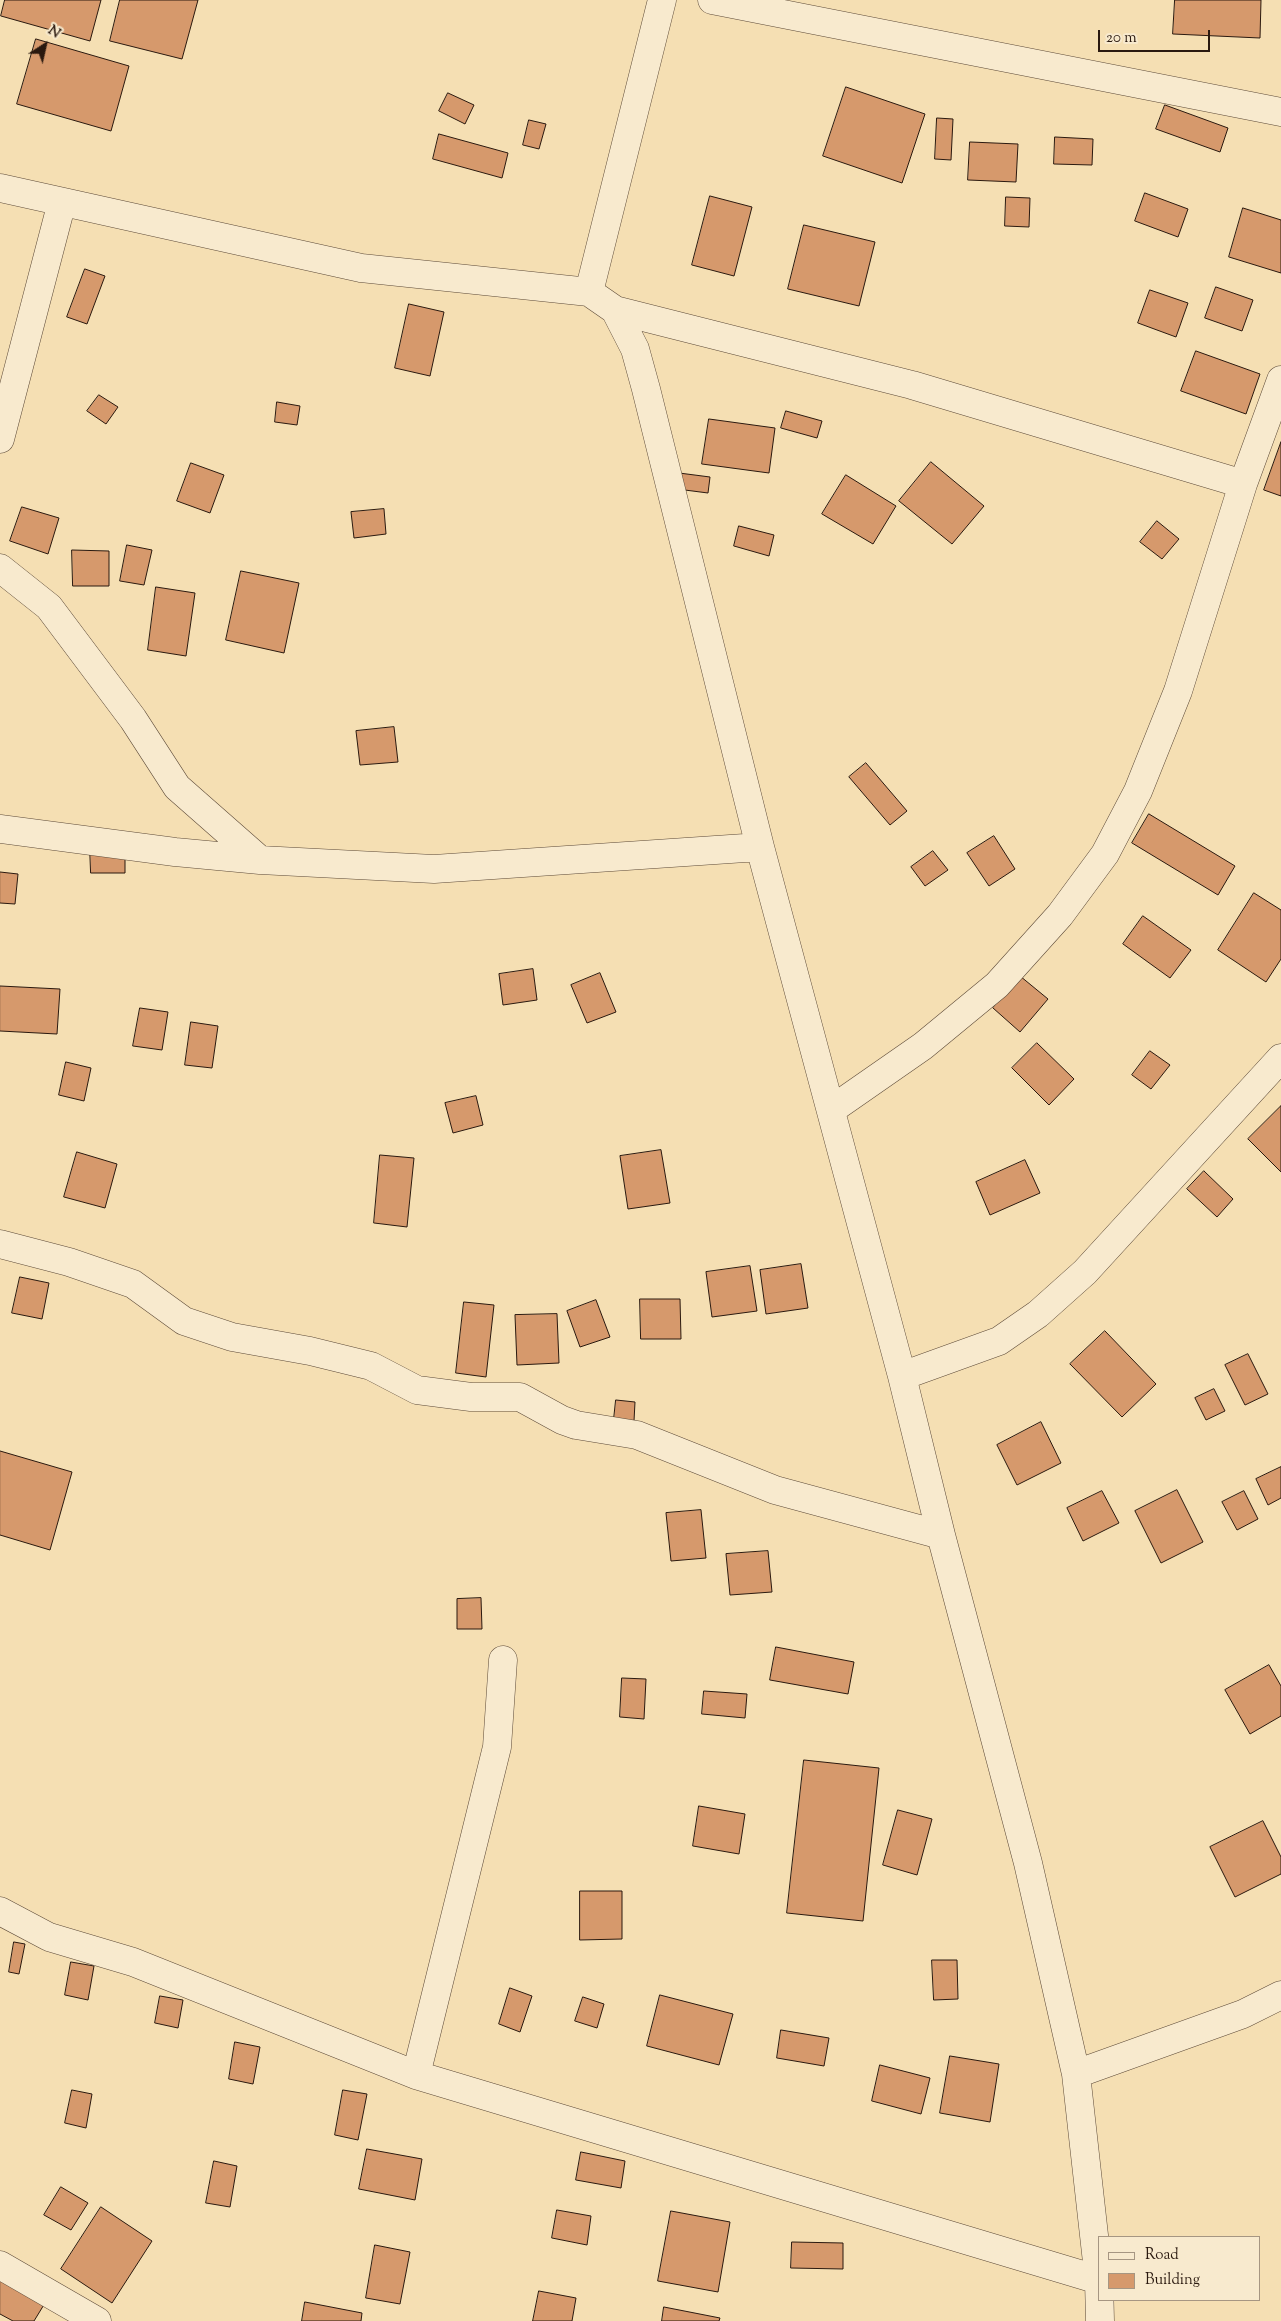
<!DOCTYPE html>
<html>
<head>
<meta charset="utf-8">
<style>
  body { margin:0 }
  #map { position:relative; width:1281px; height:2321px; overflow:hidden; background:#f5dfb3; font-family:"Sorts Mill Goudy",serif }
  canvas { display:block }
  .legend { position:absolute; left:1098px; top:2236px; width:162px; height:65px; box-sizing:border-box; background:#f8eace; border:1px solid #a69682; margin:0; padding:6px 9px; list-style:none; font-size:15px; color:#2a190f }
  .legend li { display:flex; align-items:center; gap:10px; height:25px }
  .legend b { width:25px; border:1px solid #a69682 }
  .north { position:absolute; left:20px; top:20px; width:50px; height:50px; -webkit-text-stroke:4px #f8eace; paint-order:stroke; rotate:35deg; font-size:14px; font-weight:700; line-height:20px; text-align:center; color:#2a190f }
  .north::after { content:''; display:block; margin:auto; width:18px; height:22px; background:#2a190f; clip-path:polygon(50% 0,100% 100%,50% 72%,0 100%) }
  .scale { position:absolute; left:1098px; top:30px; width:112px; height:22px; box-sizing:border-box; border:2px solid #2a190f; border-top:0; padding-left:6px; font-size:15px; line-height:18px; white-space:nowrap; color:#2a190f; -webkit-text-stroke:4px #f8eace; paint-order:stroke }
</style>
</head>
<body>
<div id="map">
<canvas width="1281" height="2321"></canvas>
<ul class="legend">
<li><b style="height:6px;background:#f8eace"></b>Road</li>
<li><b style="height:14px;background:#d6996c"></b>Building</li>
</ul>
<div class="north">N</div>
<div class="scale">20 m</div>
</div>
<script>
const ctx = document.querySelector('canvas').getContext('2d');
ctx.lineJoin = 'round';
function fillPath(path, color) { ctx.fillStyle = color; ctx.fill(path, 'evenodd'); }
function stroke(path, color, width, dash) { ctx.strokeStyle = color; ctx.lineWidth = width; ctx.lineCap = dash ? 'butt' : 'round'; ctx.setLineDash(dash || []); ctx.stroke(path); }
const building = new Path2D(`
  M5 0H101L90 41 1 16Z
  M120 0H198L182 59 110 41Z
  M1175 0H1261L1260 38 1173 34Z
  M36 39 129 66 111 131 17 104Z
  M846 87 925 114 902 183 823 156Z
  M448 93 474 105 465 124 439 111Z
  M1165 105 1228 128 1220 152 1156 129Z
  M937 118 953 119 951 160 935 159Z
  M529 120 546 124 539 149 523 145Z
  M439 134 508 153 502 178 433 159Z
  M1055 137 1093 139 1092 165 1054 164Z
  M970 142 1018 144 1016 182 968 180Z
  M1145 193 1188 209 1178 237 1135 221Z
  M710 196 752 207 734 276 692 265Z
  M1006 197 1030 198 1029 227 1005 226Z
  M1243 208 1281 220V273L1229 257Z
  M804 225 875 242 859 306 788 289Z
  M85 269 105 276 87 324 67 317Z
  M1216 287 1253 300 1242 331 1205 318Z
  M1150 290 1188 303 1176 337 1138 323Z
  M409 304 444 312 430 376 395 368Z
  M1196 351 1260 374 1246 414 1181 391Z
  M99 395 118 407 106 424 87 411Z
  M277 402 300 406 297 425 275 422Z
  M786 411 822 421 817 438 781 428Z
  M709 419 775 428 769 473 702 464Z
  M1281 442V496L1264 490Z
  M931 462 984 506 952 544 899 501Z
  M191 463 224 475 210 513 177 501Z
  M679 473 710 477 708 493 677 489Z
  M846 475 896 506 873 544 822 514Z
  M22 507 59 518 48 554 10 541Z
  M384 509 386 534 354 538 351 512Z
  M1157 521 1179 539 1162 559 1140 542Z
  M739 526 774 535 769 556 734 546Z
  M127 545 152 550 144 585 120 581Z
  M72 550 109 551V586H73Z
  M241 571 299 583 284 653 226 640Z
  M156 587 195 593 186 656 148 650Z
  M394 727 398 762 360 765 356 731Z
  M866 763 907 811 890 825 849 777Z
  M1149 814 1235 866 1218 895 1132 843Z
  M994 836 1015 869 989 886 967 853Z
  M90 848 125 849V873H91Z
  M933 851 948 870 925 886 911 867Z
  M0 872 18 874 15 904 0 903Z
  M1254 893 1281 910V959L1266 982 1218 950Z
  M1143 916 1191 950 1170 978 1123 944Z
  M533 969 537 1000 503 1005 499 974Z
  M600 973 616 1012 587 1023 571 985Z
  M1020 976 1048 999 1020 1032 993 1008Z
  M0 986 60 989 57 1034 0 1031Z
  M140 1008 168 1012 162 1050 133 1046Z
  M191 1022 218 1026 212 1068 185 1065Z
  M1037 1043 1074 1079 1049 1105 1012 1068Z
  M1150 1051 1170 1065 1151 1089 1132 1075Z
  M66 1062 91 1068 84 1101 59 1095Z
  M476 1096 483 1125 453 1133 445 1103Z
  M1281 1106V1172L1248 1139Z
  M661 1150 670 1203 628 1209 620 1156Z
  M77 1152 117 1164 105 1208 64 1197Z
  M380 1155 414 1158 407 1227 374 1223Z
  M1025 1160 1040 1193 990 1215 976 1182Z
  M1204 1171 1233 1199 1217 1217 1187 1189Z
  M801 1264 808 1308 766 1314 760 1270Z
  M750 1266 757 1311 712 1317 706 1272Z
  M20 1277 49 1283 42 1319 12 1313Z
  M640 1299H680L681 1339H641Z
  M596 1300 610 1337 580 1347 567 1311Z
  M464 1302 494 1305 486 1377 456 1373Z
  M557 1314 559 1363 517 1365 515 1315Z
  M1105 1331 1156 1384 1122 1417 1070 1364Z
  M1248 1354 1268 1394 1245 1405 1225 1365Z
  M1214 1389 1225 1411 1206 1420 1195 1398Z
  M616 1400 635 1402 634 1421 614 1419Z
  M1041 1422 1061 1463 1017 1485 997 1445Z
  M0 1451 72 1472 50 1550 0 1535Z
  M1281 1467V1498L1268 1505 1256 1479Z
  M1177 1490 1203 1542 1161 1563 1135 1511Z
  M1102 1491 1119 1523 1083 1541 1067 1508Z
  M1244 1491 1258 1519 1237 1530 1222 1502Z
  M701 1510 706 1558 671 1561 666 1513Z
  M768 1551 772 1592 730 1595 726 1554Z
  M481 1598 482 1629H457V1599Z
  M776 1647 854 1662 848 1694 770 1680Z
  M1269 1665 1281 1686V1716L1250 1734 1225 1690Z
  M622 1678 646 1679 644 1719 620 1717Z
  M704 1691 747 1694 745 1718 702 1714Z
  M804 1760 879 1768 863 1921 787 1913Z
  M699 1806 745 1814 739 1854 693 1846Z
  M898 1810 932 1819 917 1875 883 1865Z
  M1263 1821 1281 1857V1874L1235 1897 1210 1847Z
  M580 1891H622V1939L580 1940Z
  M14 1942 25 1944 19 1974 9 1972Z
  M932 1960H957L958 1999 934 2000Z
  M71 1962 94 1966 88 2000 65 1995Z
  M510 1988 532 1996 520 2032 499 2024Z
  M660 1995 733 2014 719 2065 647 2046Z
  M160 1996 183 2000 178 2028 155 2023Z
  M583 1997 604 2004 597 2028 575 2021Z
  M781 2030 829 2038 824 2066 777 2058Z
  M235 2042 260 2047 253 2084 229 2079Z
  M950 2056 999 2064 990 2122 940 2113Z
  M880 2065 930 2078 921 2114 872 2101Z
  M72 2090 92 2094 86 2128 65 2123Z
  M343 2090 367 2094 358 2140 335 2135Z
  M367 2149 422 2159 415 2200 359 2189Z
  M581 2152 625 2161 621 2188 576 2180Z
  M214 2161 237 2166 230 2207 206 2203Z
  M61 2187 88 2203 71 2230 44 2215Z
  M101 2207 152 2241 112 2303 61 2269Z
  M557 2210 591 2216 587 2245 552 2238Z
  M671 2211 730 2222 718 2292 658 2281Z
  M792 2242 843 2243V2269L791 2268Z
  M375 2245 410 2252 400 2304 366 2298Z
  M0 2278 45 2303 34 2321H13L0 2314Z
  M539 2291 576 2298 572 2321H533Z
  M305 2302 362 2313 361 2321H302Z
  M664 2307 720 2318 719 2321H662Z`);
fillPath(building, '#d6996c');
stroke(building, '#2a190f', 1);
const minor = new Path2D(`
  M712 0 1281 112
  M0 188 361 268 589 292 615 310 635 349 646 389 760 847 902 1376 941 1535 1028 1863 1076 2074 1099 2280 1100 2321
  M589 292 662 0
  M615 310 912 385 1243 484
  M0 439 62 202
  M0 568 49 607 133 719 177 787 260 860
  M0 829 175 852 260 860 434 869 760 847
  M831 1110 923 1046 997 985 1060 915 1105 854 1138 791 1178 691 1243 484 1281 380
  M0 1244 69 1262 133 1284 184 1321 232 1337 310 1351 371 1366 417 1390 471 1397H520L562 1420 576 1425 637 1435 775 1490 941 1535
  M902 1376 999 1341 1038 1314 1085 1272 1281 1058
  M0 1911 49 1937 133 1962 416 2075 1099 2280
  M1076 2074 1243 2014 1281 1995
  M416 2075 497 1747 503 1660
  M0 2265 97 2321`);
stroke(minor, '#5d4a38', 29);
stroke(minor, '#f8eace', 28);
</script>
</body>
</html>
